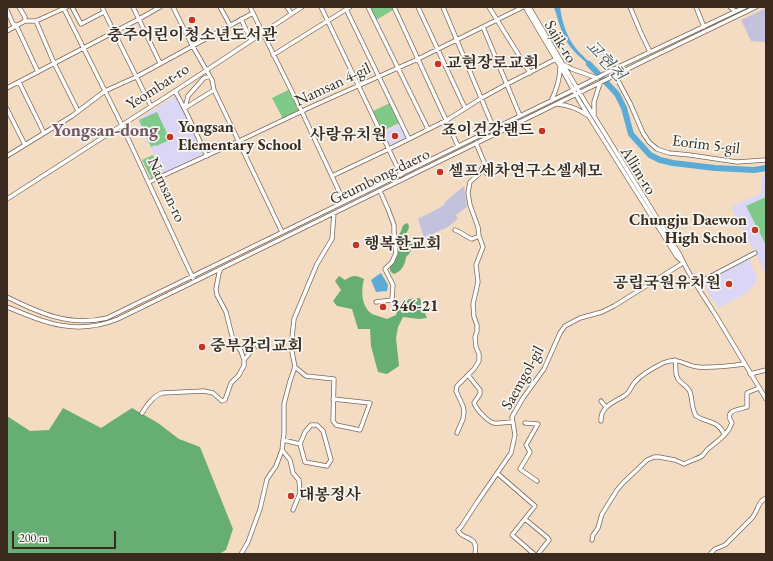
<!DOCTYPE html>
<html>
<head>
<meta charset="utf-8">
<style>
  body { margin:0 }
  #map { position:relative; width:773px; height:561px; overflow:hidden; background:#f4dcc2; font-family:"EB Garamond",serif }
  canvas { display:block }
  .frame { position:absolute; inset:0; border:8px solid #3b2a1e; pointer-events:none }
  .scale { position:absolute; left:12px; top:531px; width:104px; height:18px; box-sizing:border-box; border:2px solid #3b2a1e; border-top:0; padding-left:5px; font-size:12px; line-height:14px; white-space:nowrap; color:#3b2a1e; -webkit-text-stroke:3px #f6f6f2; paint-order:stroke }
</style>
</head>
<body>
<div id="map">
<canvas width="773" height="561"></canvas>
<div class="frame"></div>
<div class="scale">200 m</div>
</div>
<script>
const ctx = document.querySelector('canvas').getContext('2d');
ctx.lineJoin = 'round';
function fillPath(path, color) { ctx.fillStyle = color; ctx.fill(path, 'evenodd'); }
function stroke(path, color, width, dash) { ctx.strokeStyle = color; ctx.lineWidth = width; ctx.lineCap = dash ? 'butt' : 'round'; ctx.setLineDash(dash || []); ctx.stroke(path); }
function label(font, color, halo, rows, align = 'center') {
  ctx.font = font + ' "EB Garamond","Noto Serif KR",serif'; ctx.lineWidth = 3.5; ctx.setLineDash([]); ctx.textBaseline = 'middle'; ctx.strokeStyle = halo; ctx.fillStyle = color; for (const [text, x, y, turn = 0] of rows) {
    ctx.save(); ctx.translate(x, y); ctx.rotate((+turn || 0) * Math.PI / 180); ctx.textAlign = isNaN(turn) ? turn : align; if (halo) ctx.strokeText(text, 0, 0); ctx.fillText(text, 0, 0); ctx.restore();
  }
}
fillPath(new Path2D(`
  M174 97H176L203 153 201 155 164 173 162 172 138 121 139 119Z
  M400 124 407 139 390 147 383 132Z
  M765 173H766V274L731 207 761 193 762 177Z
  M749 259 757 278 754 285 745 294 718 308 702 283Z`), '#dcd6f6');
fillPath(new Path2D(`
  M766 8V42H764L751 41 741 20Z
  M464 186 467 207 456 215 458 219 448 227 424 238 418 219 443 206 446 201Z`), '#c2c2dc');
fillPath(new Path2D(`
  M370 7H392L393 10 376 20Z
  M288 90 299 111 283 119 272 98Z
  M390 103 399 123 383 131 373 111Z
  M157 112 170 140 156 146 155 145 151 147 139 120Z
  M153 155 162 174 152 179 151 178 142 160Z
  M766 197V245L746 206Z`), '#7fca88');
fillPath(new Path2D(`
  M407 223C411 226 408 231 405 235L407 240 413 241 414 245 409 254 406 257C405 265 402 271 394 274 390 272 390 271 390 266 398 258 398 249 396 238 398 236 400 233 401 231 403 227 402 225 407 223Z
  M339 276 345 280C353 275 355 275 364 279 361 291 361 306 372 314 376 316 383 317 387 319L396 315 398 309 409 299 420 298 422 307 427 318 419 319 403 317 398 327 396 338 399 366 387 374 378 372 371 346 370 329H358L352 309 337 306 333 301 341 290 335 281Z
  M63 408 101 428 132 408 158 423 179 439 200 447 233 529 226 550 219 554H7V416L30 431 49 430Z`), '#67ae74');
fillPath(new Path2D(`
  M554 7H560C564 37 575 51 599 70H593C587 62 579 57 573 50 562 38 559 22 554 7Z
  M381 273 388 285 387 291 376 292 371 280Z`), '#5caad6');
stroke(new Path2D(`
  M589 64 617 94 624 108 631 134 650 155 660 160 673 163 715 168 754 170 766 168`), '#5caad6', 6);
const minor = new Path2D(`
  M19 7 25 17V21
  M63 7 118 117 193 278
  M72 7 81 24 104 12
  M102 7 114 32 151 106
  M133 7 160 63
  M173 7 192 45 212 80 214 90 282 232
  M220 7 230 25
  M250 7 302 112 344 202
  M287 7 291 13
  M321 7 401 175
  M368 7 428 129
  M394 7 458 146
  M418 7 465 108
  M443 7 494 129
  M489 7 530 73
  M525 7 560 66 580 102 677 257 683 262
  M529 7 584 100 680 255C689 276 703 295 715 314 732 342 749 371 766 399
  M630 7 641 33 650 52
  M696 7 704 27
  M730 7 735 11
  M346 9 409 139
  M7 10 13 24 16 25 38 72
  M241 19 251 40
  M36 21 54 63 78 111
  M483 27 520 116
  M7 31 25 21H36L67 7
  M273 55 350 7
  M565 65 572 69 597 78
  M615 75 630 103 643 133 649 142 657 149 669 153 690 155 737 162 766 160
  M19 82 44 133
  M7 88 139 19 160 7
  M175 91C187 112 196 134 207 156
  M551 101C557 89 560 80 560 67
  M557 104C568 105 577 108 587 115
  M185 108 188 96 204 78 210 76
  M185 108 214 90
  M7 109 25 145
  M594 115V102L600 83
  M476 143 484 162 486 173
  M7 156 72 116 105 91 136 77 253 13
  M332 176 389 149 447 120 480 99 507 84 556 59
  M149 182 239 141 315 105 418 59 523 7
  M7 199 175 91 302 7
  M455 230C461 232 466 237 472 239L479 236
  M221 269 219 273 216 289 217 295 226 312 233 340 241 351 244 360 249 354 251 344H257L258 347
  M696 284 755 253
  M7 297C39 313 70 327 107 318L344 202 567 93 612 70 745 7
  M376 302 392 300 393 285 385 269 392 262 396 253 394 232V225L388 209 380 191
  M7 307C46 323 76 336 118 319L644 61 756 7
  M675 360C677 367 674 373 678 379 681 384 688 386 690 392 693 401 691 407 696 416 707 423 718 420 724 434
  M295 367 306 376 334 379 333 421 336 425 360 430 370 403 333 399
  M750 374 766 370
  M468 375 480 390V394L474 403C476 409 488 422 494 423 498 424 508 422 513 422
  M601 401 606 407
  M142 413C147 405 153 396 162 393L204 391 213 393 222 401 225 400 231 383 239 375 241 371 244 366V360
  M601 421C600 407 614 402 624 396 630 393 631 386 635 382 641 375 655 367 663 363 680 356 684 366 698 367 714 368 729 366 744 364
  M525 423 538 424 526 445 530 452 520 469 537 481
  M457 433 463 419 464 411 463 406 456 391 457 386 474 369 479 361V354L476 347 475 337 477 331V325L474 317 473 304 478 282 476 265 483 247 479 236 478 227 470 205 468 193 470 182 479 174 484 165
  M283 440 300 444 305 432 311 425H317L323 431 331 460 327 466 305 462 300 444
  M282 450 290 460 293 473 299 480 300 493 293 510
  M497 473 535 506 512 535 534 554
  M525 519 548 538 549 540 538 554
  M592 540 593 535 598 528 602 514 617 490 622 484 647 460 654 457H659L675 460 682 463 684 464C690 461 697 459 702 456 704 454 706 451 708 449 717 441 728 435 732 423 723 409 740 410 747 407V393L749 392 759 388
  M241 554 248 542 260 509 267 479 276 466 282 450 284 433V404L290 381 295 367 291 347 294 319 317 264 332 239 334 213
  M475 554C479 534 462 541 458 530L461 527 478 501 511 453 515 435 512 417 523 398 544 369 560 333 565 326 580 318 602 312 614 306 683 263
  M710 554 715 549 725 545 752 518C758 511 758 501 766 498`);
stroke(minor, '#7c6857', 5);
stroke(minor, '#fff', 3.5);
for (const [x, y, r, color] of [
  [192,20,4,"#c8321e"],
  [438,64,4,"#c8321e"],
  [542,131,4,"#c8321e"],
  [395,136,4,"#c8321e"],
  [170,137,4,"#c8321e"],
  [440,172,4,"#c8321e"],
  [755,230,4,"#c8321e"],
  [356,245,4,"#c8321e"],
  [729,284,4,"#c8321e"],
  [383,307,4,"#c8321e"],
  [202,347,4,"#c8321e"],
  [291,496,4,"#c8321e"]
]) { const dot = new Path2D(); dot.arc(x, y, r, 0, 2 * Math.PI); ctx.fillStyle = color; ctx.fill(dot); stroke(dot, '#f6f6f2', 1.5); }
label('bold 16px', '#3b2a1e', '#f6f6f2', [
  ["충주어린이청소년도서관",192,36,"center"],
  ["교현장로교회",446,64],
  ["Yongsan",178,128],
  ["Elementary School",178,146],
  ["죠이건강랜드",534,131,"right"],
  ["사랑유치원",387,136,"right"],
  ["셀프세차연구소셀세모",448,172],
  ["Chungju Daewon",747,221,"right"],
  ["High School",747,239,"right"],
  ["행복한교회",364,245],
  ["공립국원유치원",721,284,"right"],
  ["346-21",391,307],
  ["중부감리교회",210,347],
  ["대봉정사",299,496]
], 'left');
label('16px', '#3b2a1e', '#f6f6f2', [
  ["Sajik-ro",560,42,59],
  ["Namsan 4-gil",333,85,-25],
  ["Yeombat-ro",158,87,-33],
  ["Eorim 5-gil",706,145,7],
  ["Allim-ro",638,171,58],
  ["Geumbong-daero",380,177,-26],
  ["Namsan-ro",166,190,65],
  ["Saemgol-gil",523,378,-61]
]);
label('italic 17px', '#47575e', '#f6f6f2', [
  ["교현천",605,61,47]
]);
label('bold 18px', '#745661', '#f6f6f2', [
  ["Yongsan-dong",105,131]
]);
</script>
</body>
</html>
